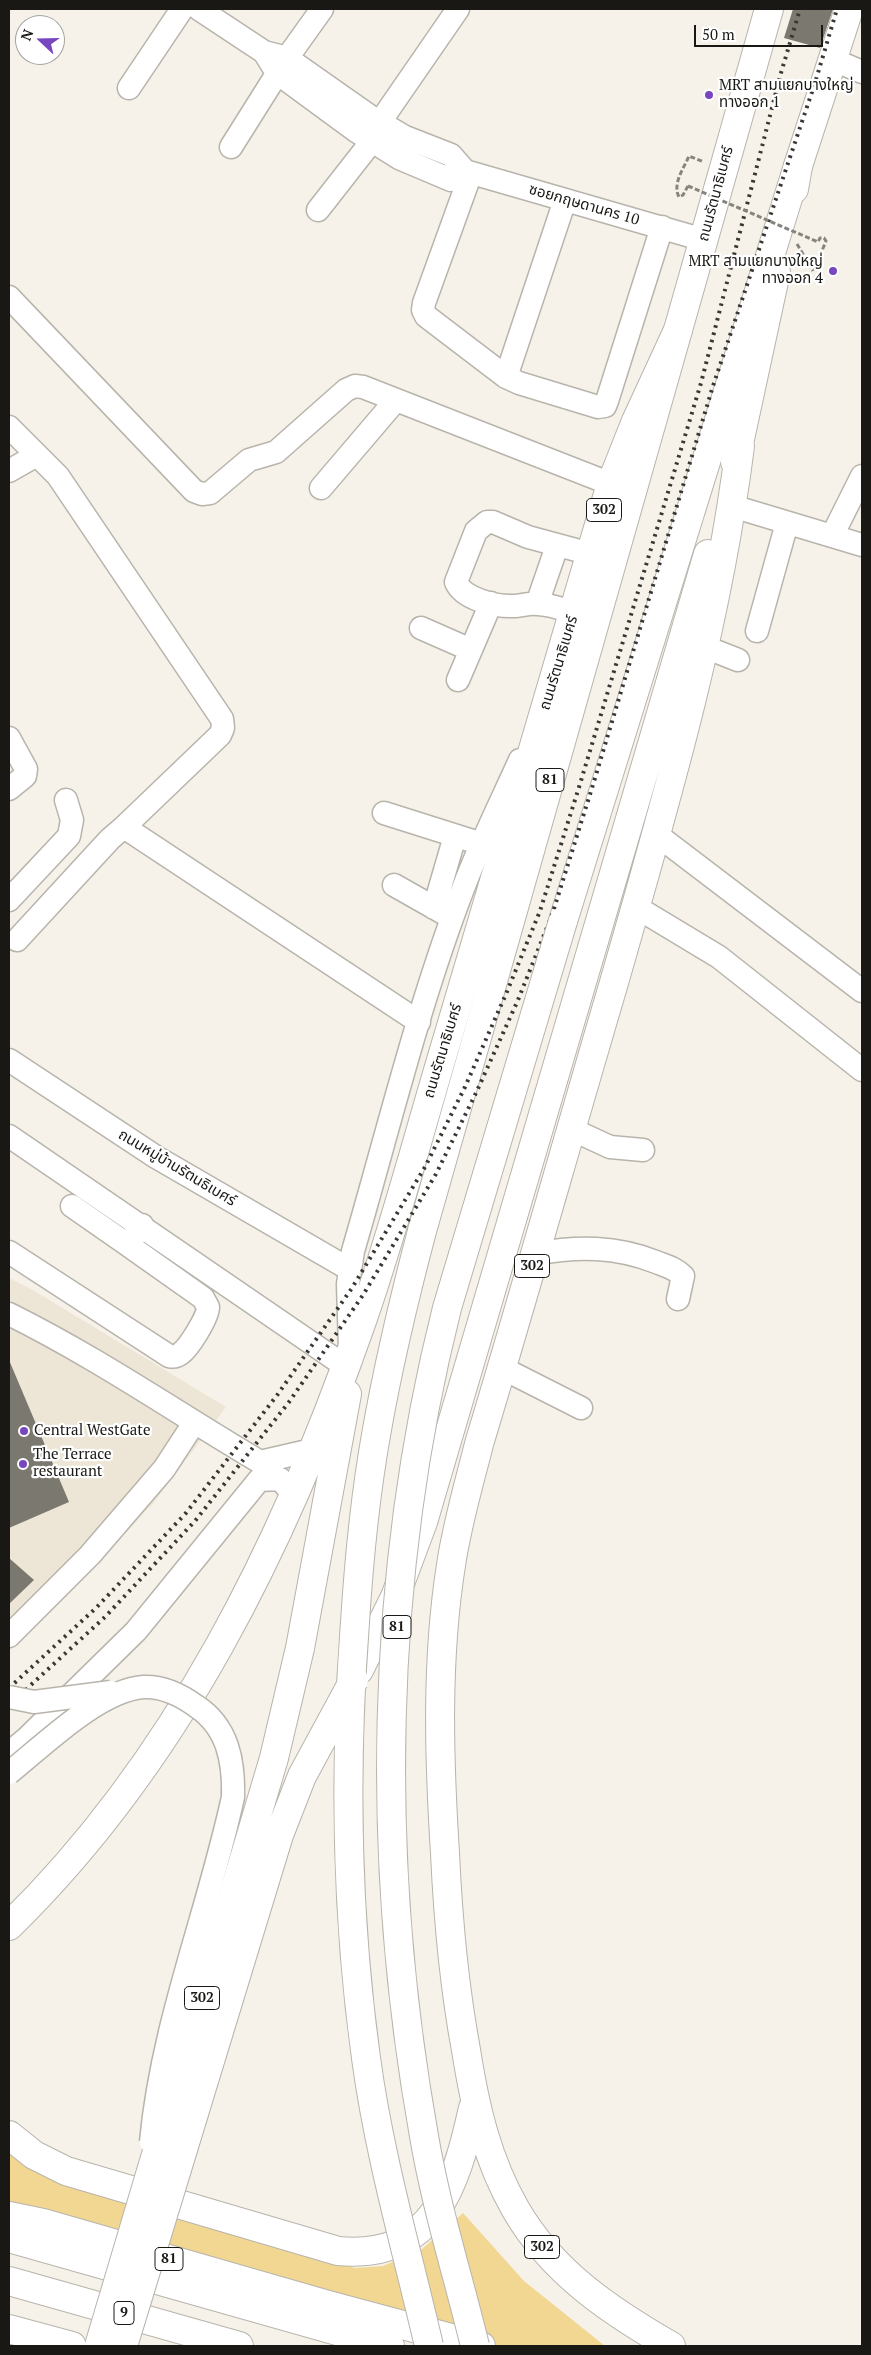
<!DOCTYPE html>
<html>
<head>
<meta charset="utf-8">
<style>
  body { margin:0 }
  #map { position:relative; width:871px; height:2355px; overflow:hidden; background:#f6f2e9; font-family:"PT Serif",serif }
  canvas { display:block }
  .frame { position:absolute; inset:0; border:10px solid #191815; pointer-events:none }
  .north { position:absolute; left:15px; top:15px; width:50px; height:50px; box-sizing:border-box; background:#fff; border:1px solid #a3a3a1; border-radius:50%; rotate:291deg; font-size:14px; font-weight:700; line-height:20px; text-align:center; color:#191815 }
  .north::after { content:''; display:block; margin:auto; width:18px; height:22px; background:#7846be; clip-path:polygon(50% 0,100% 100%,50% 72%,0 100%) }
  .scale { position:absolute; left:694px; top:25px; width:129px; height:22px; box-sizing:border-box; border:2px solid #191815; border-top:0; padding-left:6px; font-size:15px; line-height:18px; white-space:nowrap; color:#191815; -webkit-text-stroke:4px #fff; paint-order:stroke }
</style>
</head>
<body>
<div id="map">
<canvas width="871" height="2355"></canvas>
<div class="frame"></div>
<div class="north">N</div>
<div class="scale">50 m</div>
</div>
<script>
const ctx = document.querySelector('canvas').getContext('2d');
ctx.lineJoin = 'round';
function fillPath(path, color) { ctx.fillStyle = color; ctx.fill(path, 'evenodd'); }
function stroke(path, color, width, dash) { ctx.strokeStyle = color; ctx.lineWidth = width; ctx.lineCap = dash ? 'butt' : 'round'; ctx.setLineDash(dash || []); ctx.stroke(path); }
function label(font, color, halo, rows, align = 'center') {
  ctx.font = font + ' "PT Serif","Noto Sans Thai",serif'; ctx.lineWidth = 4.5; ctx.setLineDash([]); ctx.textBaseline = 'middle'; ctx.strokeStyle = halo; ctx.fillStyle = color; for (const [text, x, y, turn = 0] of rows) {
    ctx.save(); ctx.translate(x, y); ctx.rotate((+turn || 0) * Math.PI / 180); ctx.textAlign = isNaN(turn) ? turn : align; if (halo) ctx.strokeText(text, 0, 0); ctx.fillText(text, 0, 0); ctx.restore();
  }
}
fillPath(new Path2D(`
  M9 1278 33 1290 226 1407 155 1501 68 1595 9 1651Z`), '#ede6d6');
fillPath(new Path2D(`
  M9 2150 41 2173 355 2268 383 2266 422 2249 463 2213 524 2281 605 2346H438L9 2204Z`), '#f2d793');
fillPath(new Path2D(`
  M793 9H833L820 48 784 38Z
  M9 1360 69 1502 9 1528Z
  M9 1558 34 1580 9 1604Z`), '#7b7870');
const minor = new Path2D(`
  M199 9 264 52 287 58 371 117 405 137 451 155 465 171 704 240
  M264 52 277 73 356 131 399 158 451 180 465 171
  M834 60 862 72
  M129 88 182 9
  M380 122 458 9
  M231 147 287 58 322 9
  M471 173 424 303 423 310 426 316 506 377 519 383 598 407 605 406 607 401 662 227
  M318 210 372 141
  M9 297 194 491 202 494 210 493 249 460 276 452 346 390 355 386 363 387 611 484
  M506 377 565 200
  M9 427 58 476 222 719 223 728 220 735 124 827
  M9 471 37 455
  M321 488 396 400
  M732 506 862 545
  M832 536 862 476
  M537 604 557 546
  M574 613C562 609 550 604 537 604 529 603 521 606 514 606 496 607 463 599 456 582L476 531 487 522H493L528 537 591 554
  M421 628 471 650
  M757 631 787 523
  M705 647 738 660
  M458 680 491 603
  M9 738 26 769 25 776 9 789
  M384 813 482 844
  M656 834 862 991
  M394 885 447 915
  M9 900 69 836 72 820 66 800
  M636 907 719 957 862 1070
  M434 908 455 836
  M17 940 110 839 124 827 419 1022
  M9 1060 156 1157 349 1269
  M571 1129 610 1147 643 1150
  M9 1136 345 1366
  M72 1206 128 1245
  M9 1252 169 1356C173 1357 176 1357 180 1354 189 1348 208 1317 208 1307L203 1298 128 1245 142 1225
  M535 1254C577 1246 616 1246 656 1262 666 1266 675 1268 683 1276L678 1299
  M9 1314C96 1357 177 1413 260 1462L312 1450
  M350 1349 348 1284 353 1251C389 1128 419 1001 466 881 482 840 502 800 520 760
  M502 1368 581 1408
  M9 1636 90 1555 164 1469 194 1423
  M9 1753 26 1739 136 1631 259 1480 280 1479 294 1495`);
const major = new Path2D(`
  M794 189 798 166 849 9
  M735 462 776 272
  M300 1648 347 1394
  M359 1670 395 1597 423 1522 708 554
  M9 1926C178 1761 285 1542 362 1321 394 1229 419 1133 447 1040 502 855 557 669 611 484L636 421 678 330 769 9
  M9 2135 34 2155 66 2171 338 2251C434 2260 456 2185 473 2108
  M9 2238 390 2346
  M671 2346C610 2311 552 2272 516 2210 487 2160 475 2107 466 2050 454 1985 448 1919 445 1853 439 1758 436 1660 451 1565 457 1524 469 1484 479 1444 525 1292 568 1138 613 986 664 808 717 630 740 446`);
const highway = new Path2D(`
  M563 921 798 166
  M422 1231 678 330
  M9 2216 43 2223 328 2305 481 2346
  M9 2281 239 2346
  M9 2329 72 2346`);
stroke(minor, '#b8b4ac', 25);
stroke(major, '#b8b4ac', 30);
stroke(highway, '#b8b4ac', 30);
stroke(new Path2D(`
  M688 186 683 195 679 197C672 184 684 168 689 156L704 162
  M797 244 813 271
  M814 270 826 241 824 238H820L818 242`), '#87847e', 3, [5, 2.5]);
stroke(minor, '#fff', 22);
stroke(major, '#fff', 28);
stroke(highway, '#fff', 28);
stroke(new Path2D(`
  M9 1688 96 1608 186 1513 278 1394 352 1288 425 1167 465 1087 506 994 540 911 580 784 701 383 781 73 800 9
  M9 1705 105 1617 195 1521 289 1402 363 1295 436 1174 476 1093 518 1000 552 915 592 788 713 386 815 83 837 9`), '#383733', 4, [2.5, 5]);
const minorBridge = new Path2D(`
  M9 1697 34 1702 111 1692
  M9 1773C44 1745 98 1691 143 1687 162 1686 181 1695 196 1706 228 1727 234 1761 233 1797 208 1913 162 2023 151 2142`);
const majorBridge = new Path2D(`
  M99 2346 274 1758 300 1648
  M123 2346 279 1835 302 1776 354 1680`);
const highwayBridge = new Path2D(`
  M422 1231C404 1299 388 1366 376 1435 365 1497 359 1559 355 1622 344 1767 346 1913 366 2058 379 2155 407 2251 429 2346
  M475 2346C458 2276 436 2207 424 2136 375 1862 379 1577 447 1308L563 921`);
stroke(minorBridge, '#b8b4ac', 25, []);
stroke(majorBridge, '#b8b4ac', 30, []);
stroke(highwayBridge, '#b8b4ac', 30, []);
stroke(new Path2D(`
  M688 186 818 242`), '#87847e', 3, [5, 2.5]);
stroke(minorBridge, '#fff', 22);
stroke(majorBridge, '#fff', 28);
stroke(highwayBridge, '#fff', 28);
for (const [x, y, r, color] of [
  [709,95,5,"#7846be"],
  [833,271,5,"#7846be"],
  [24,1431,5,"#7846be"],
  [23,1464,5,"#7846be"]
]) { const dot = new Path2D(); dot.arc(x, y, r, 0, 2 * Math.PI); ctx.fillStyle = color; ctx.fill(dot); stroke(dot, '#fff', 2); }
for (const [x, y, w] of [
  [604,510,35],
  [550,780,28],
  [532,1266,35],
  [397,1627,28],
  [202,1998,35],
  [542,2247,35],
  [169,2259,28],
  [124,2313,20]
]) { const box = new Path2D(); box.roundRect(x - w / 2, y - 11.5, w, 23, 4); ctx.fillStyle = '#fff'; ctx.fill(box); stroke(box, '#191815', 1); }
label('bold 14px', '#191815', null, [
  ["302",604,510],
  ["81",550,780],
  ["302",532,1266],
  ["81",397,1627],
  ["302",202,1998],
  ["302",542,2247],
  ["81",169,2259],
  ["9",124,2313]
]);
label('15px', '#191815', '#fff', [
  ["MRT สามแยกบางใหญ่",719,86],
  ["ทางออก 1",719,103],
  ["MRT สามแยกบางใหญ่",823,262,"right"],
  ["ทางออก 4",823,279,"right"],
  ["Central WestGate",34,1431],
  ["The Terrace",33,1455],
  ["restaurant",33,1472]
], 'left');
label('15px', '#191815', '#fff', [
  ["ถนนรัตนาธิเบศร์",716,194,-75],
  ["ซอยกฤษดานคร 10",584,205,16],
  ["ถนนรัตนาธิเบศร์",559,663,-73],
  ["ถนนรัตนาธิเบศร์",443,1051,-73],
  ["ถนนหมู่บ้านรัตนธิเบศร์",177,1168,31]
]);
</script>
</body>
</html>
